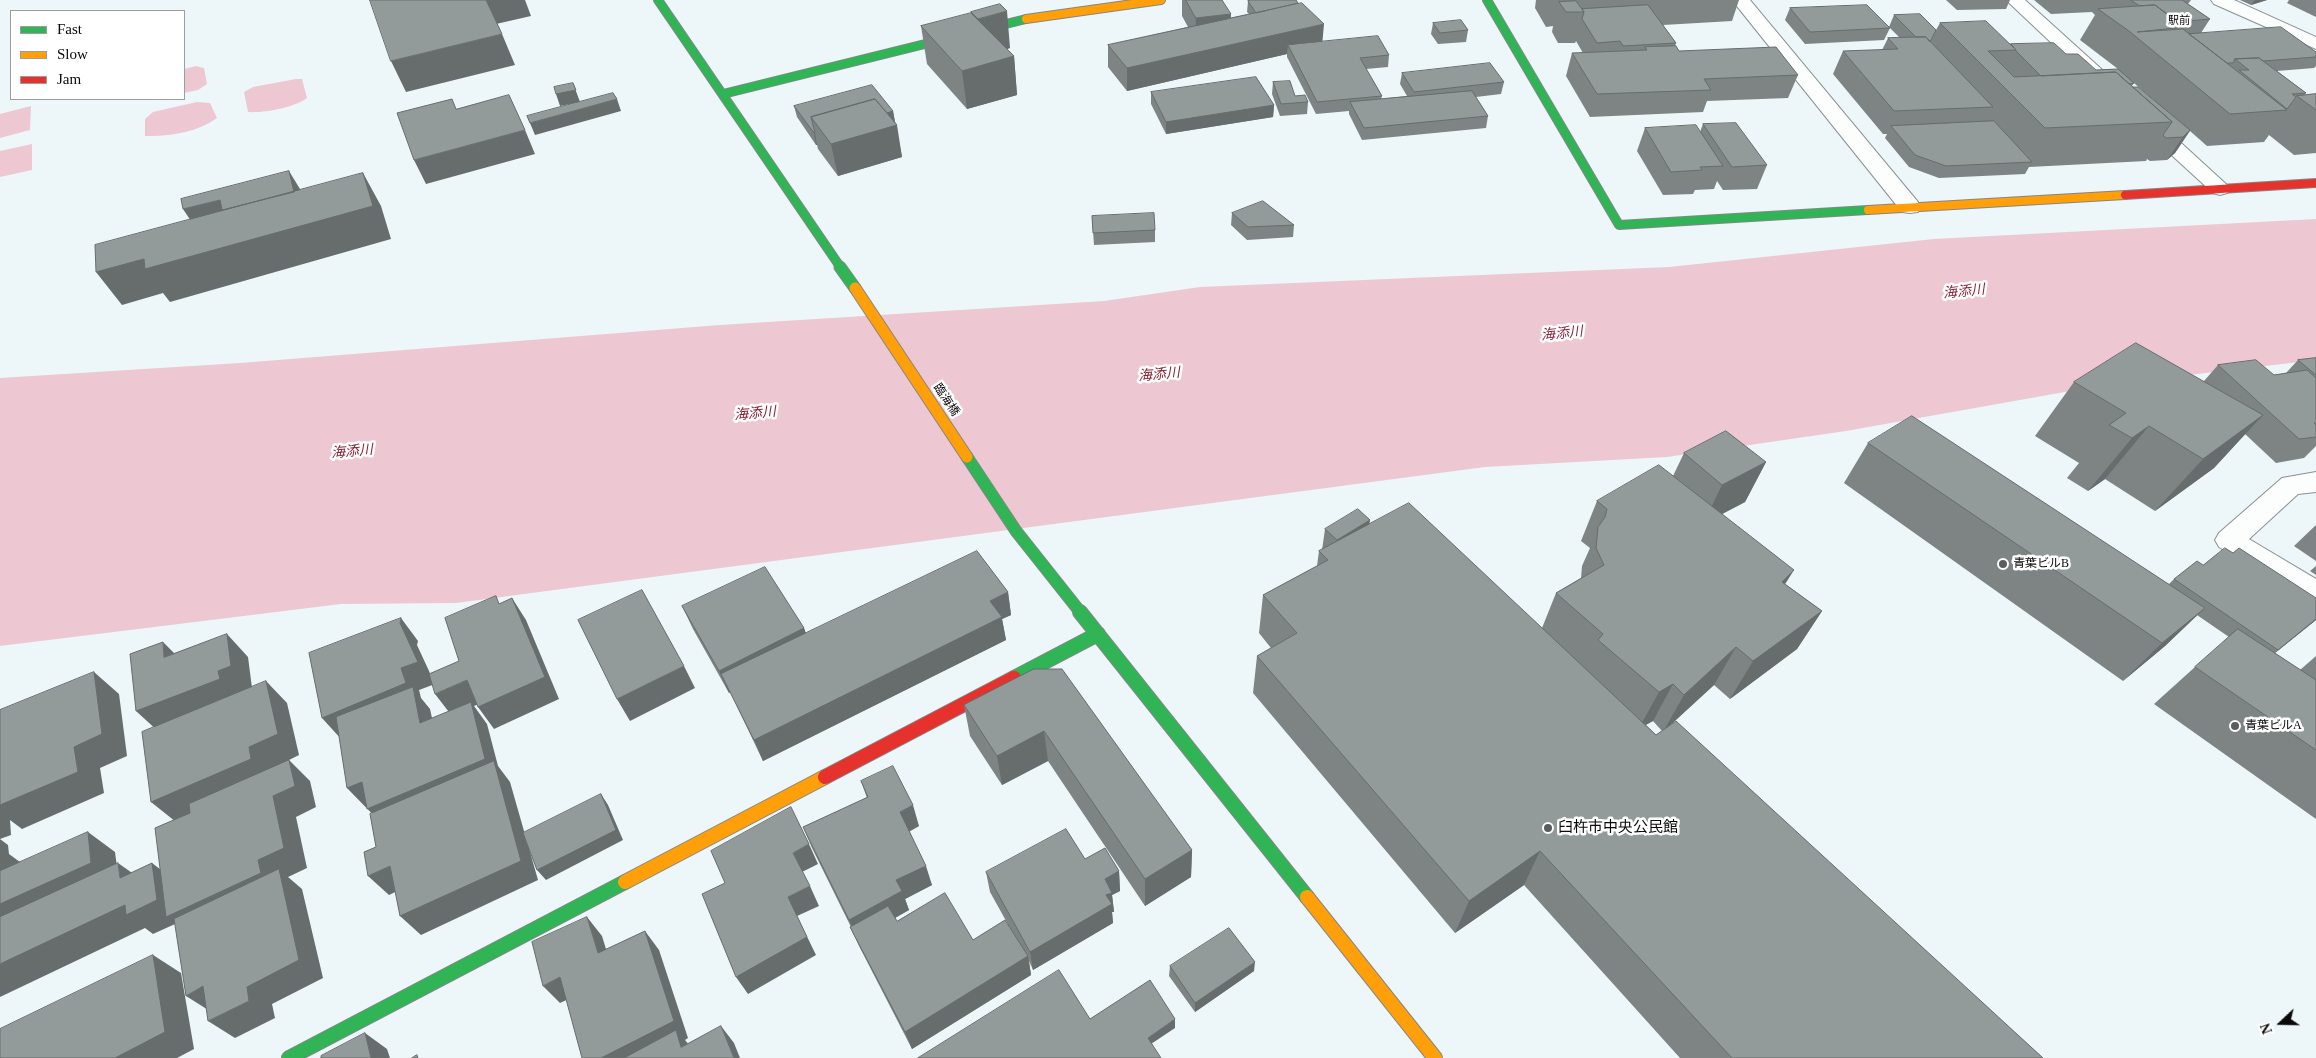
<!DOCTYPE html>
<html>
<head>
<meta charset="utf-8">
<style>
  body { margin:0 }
  #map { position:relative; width:2316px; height:1058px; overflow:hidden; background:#edf6f8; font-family:"Times New Roman",serif }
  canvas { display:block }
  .legend { position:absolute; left:10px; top:10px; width:175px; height:90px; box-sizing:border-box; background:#fff; border:1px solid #9d9d9d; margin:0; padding:6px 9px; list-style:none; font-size:15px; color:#0a0a0a }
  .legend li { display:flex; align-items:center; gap:10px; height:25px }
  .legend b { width:25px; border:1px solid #9d9d9d }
  .north { position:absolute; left:2256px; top:998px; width:50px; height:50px; -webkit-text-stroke:4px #fff; paint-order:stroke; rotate:249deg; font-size:14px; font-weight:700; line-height:20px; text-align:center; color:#0a0a0a }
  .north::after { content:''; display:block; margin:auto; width:18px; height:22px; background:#0a0a0a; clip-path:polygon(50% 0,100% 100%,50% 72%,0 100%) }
</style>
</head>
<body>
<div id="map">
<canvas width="2316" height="1058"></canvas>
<ul class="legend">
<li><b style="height:6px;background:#30b455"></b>Fast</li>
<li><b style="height:6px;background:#ff9f0a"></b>Slow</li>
<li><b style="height:6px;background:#e5322d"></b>Jam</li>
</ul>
<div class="north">N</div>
</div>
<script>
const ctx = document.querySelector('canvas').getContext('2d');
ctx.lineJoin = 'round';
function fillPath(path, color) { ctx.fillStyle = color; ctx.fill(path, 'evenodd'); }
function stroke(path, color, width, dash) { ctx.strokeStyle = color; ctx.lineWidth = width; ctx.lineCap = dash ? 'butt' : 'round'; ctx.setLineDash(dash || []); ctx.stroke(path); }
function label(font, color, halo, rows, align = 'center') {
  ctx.font = font + ' "Times New Roman","Noto Sans JP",serif'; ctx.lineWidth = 5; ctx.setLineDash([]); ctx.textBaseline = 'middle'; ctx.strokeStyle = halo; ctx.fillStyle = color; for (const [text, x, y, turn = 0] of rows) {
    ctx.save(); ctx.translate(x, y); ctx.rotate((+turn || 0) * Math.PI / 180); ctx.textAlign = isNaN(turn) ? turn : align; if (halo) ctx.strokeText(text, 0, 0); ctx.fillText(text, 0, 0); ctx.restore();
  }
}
fillPath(new Path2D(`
  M196 66 204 68 207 84 198 90 184 93V69Z
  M296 79H302L307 98C293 108 265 113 248 112L244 92 253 87Z
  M197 102 210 103 217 118C198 132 168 137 145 136V119L153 112Z
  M31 106 30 130 0 138V114Z
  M32 144V170L0 177V151Z
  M2316 219V360L2104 385 1846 431 1667 457 1485 467 456 603 341 604 0 646V378L240 363 720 325 1104 301 1200 287 1669 267 1934 239Z`), '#edc8d2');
const street = new Path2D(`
  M1732 0H1750L1918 202 1921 207 1918 212 1910 213 1902 212Z
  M2006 0H2025L2108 75 2110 79 2108 83 2101 85 2094 83Z
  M2211 0H2234L2316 37V49L2214 4Z
  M2149 118 2156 120 2227 185 2231 189 2227 193 2220 195 2213 193 2142 128 2139 124 2142 120Z
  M2316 472V492L2298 494 2249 539 2316 579V604L2306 601 2219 547 2215 540 2219 533 2282 478Z`);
const fastFar2 = new Path2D(`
  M658 0 841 268
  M1487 0 1619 225 1868 210
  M723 94 1026 19`);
const fastFar1 = new Path2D(`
  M840 267 855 288
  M967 457 1016 531 1081 613`);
const fast = new Path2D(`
  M1080 612 1307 897
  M1014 678 1098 634
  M289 1058 625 882`);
const slowFar2 = new Path2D(`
  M1026 19 1161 0
  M1868 210 2125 195`);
const slowFar1 = new Path2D(`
  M855 288 967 457`);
const slow = new Path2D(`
  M625 882 825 777
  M1307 897 1435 1058`);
const jamFar1 = new Path2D(`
  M2125 195 2316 183`);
const jam = new Path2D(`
  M825 777 1014 678`);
stroke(street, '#8c9091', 2);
stroke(fastFar2, '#838788', 10);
stroke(fastFar1, '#838788', 13);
stroke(fast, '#838788', 16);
stroke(slowFar2, '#838788', 10);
stroke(slowFar1, '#838788', 13);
stroke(slow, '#838788', 16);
stroke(jamFar1, '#838788', 10);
stroke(jam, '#838788', 16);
fillPath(street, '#fcfefe');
stroke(fastFar2, '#30b455', 8);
stroke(fastFar1, '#30b455', 11);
stroke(fast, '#30b455', 14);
stroke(slowFar2, '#ff9f0a', 8);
stroke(slowFar1, '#ff9f0a', 11);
stroke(slow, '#ff9f0a', 14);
stroke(jamFar1, '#e5322d', 8);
stroke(jam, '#e5322d', 14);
fillPath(new Path2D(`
  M1182 0H1222L1230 18 1249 14 1247 12 1248 1 1322 42 1389 55 1388 67 1366 69 1382 96 1381 99 1407 96 1400 84 1402 73 1504 82 1501 94 1476 97 1488 116 1486 128 1362 140 1349 114V111L1316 114 1287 57V54L1127 91 1108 67V45L1188 27 1182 16Z
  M1536 0H1739L1732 21 1663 25 1676 43 1675 46 1679 51 1798 75 1788 98 1707 101 1703 112 1590 117 1566 76 1572 53H1583L1576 41 1575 43H1558L1552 32 1553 26 1546 27 1535 8Z
  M1946 0H2010L2006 9 1957 10Z
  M2034 0H2191L2188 4 2210 19 2201 33 2316 52V66L2314 68 2277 71 2306 93 2304 95 2316 94V153L2294 155 2269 135 2264 142 2207 146 2190 131 2175 153 2167 160 2150 161 2147 159 2146 161 2029 167 2025 174 1939 178 1909 167 1885 138 1887 134H1883L1833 74 1843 51 1882 50 1888 38H1900L1889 27 1894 15 1936 30 1940 23 2011 44 2066 54 2096 70 2118 69 2080 40 2095 15 2092 12 2051 14ZM2120 71 2157 103 2132 86 2134 83Z
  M2240 0H2267L2251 5Z
  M2289 0H2316V17L2287 3Z
  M1790 8 1890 28 1884 40 1805 44 1785 20Z
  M971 12 1010 48 1007 49 1014 56 1017 95 967 109 927 64 921 26 972 14Z
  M1433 23 1468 30 1466 42 1438 44 1431 34Z
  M1273 82 1295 96 1308 102 1307 114 1280 116 1272 94Z
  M1151 92 1274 105 1273 117 1166 134 1151 104Z
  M794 106 893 111 902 157 838 176 818 149 817 145H816L797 117Z
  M1703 124 1767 165 1757 189 1723 190 1717 181 1714 189 1695 190 1693 194 1663 195 1637 151 1645 128 1700 132Z
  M1232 213 1294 225 1293 237 1247 240 1231 225Z
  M1092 216 1155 230V242L1094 245Z
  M2316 358V446L2304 458 2276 463 2245 434 2214 468 2155 511 2105 479 2088 491 2067 478 2079 463 2035 436 2074 382 2204 381 2218 365 2274 375 2286 373 2298 360Z
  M1868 443 2169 584 2174 579 2203 565 2233 553 2316 598V620L2275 653 2300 670 2316 656V819L2154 704 2195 667 2229 637 2197 615 2165 646 2123 681 1844 483Z
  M1684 453 1766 462 1745 502 1722 514 1785 584 1822 611 1797 649 1730 699 1714 685 1671 724 2043 1058H1680L1524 885 1455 933 1253 693 1257 656 1271 648 1259 633 1263 595 1317 566 1319 551 1322 550 1325 529 1370 520 1369 524 1542 628 1556 593 1581 578 1582 566 1590 548 1581 541 1597 501 1673 476ZM1653 721 1662 731 1656 735 1646 725Z
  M2316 525V561L2294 546Z
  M2316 566V575L2310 571Z
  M1008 592 1011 615 1002 619 1006 640 763 761 730 692 729 693 693 629 682 606 804 628 806 634Z
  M1034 669 1192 850 1191 877 1145 906 1048 761 1002 785 970 736 964 705Z
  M861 781 919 826 909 831 932 885 905 899 909 910 895 918 897 921 973 940 1015 937 990 892 986 872 1085 859 1119 871 1120 891 1112 895 1114 912H1112L1113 923 1033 970 1029 961 1031 975 912 1049 859 946 850 927H851L812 848 803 827 867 798Z
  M1170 966 1254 971 1195 1012 1169 976Z`), '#7e8484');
fillPath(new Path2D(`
  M486 0H525L531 16 496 24Z
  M2255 0H2267L2251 5Z
  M1007 11 1010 48 982 56 978 19Z
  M1231 14 1230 36 1195 40 1196 18Z
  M1324 24 1322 46 1288 45 1287 54 1127 91V68Z
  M502 34 515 65 406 92 391 61Z
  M1014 56 1017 95 967 109 962 71Z
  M573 83 580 102 560 106 556 94Z
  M617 99 621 111 535 135 530 123Z
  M1274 105 1273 117 1166 134V122Z
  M893 111 895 123 821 131Z
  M897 125 902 157 838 176 831 144Z
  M525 130 535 154 426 184 414 160Z
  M2190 130 2175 153 2167 160 2183 137Z
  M814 133H815L817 145H816Z
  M289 171 303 194 199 233 183 209 220 200Z
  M363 173 381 206 391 239 170 302 163 293 122 305 96 272Z
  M2263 415 2214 468 2155 511 2203 459Z
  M2149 426 2105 479 2088 491 2132 438Z
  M1766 462 1745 502 1703 524 1722 485Z
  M1370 520 1363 559 1330 579 1337 540Z
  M1794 570 1770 608 1782 582Z
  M1008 592 1011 615 1002 619 1006 640 763 761 754 740 990 601Z
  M512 598 526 620 559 699 494 729 478 707Z
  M2205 608 2165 646 2123 681 2162 643Z
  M1822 611 1797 649 1730 699 1753 661Z
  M401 618 418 641 417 645 435 684 419 690 421 698 430 709 438 745 342 740 322 718 401 668 400 623Z
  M2316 619V620L2265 661 2278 650Z
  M804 628 812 651 721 674 730 692 729 693 719 671Z
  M227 634 248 657 252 688 160 733 136 711 218 671Z
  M163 642 185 664 164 657Z
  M1736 647 1714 685 1663 732 1684 695Z
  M684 666 695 688 630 721 617 699Z
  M94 672 119 694 127 756 100 768 104 793 22 829 10 820 11 835 0 839 8 845 9 854 24 865 88 832 115 852 119 882 0 937V770L74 747Z
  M467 680 483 702 474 706 487 724 498 766 510 782 538 880 421 935 400 916 387 829 347 788 452 716 435 694Z
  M266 681 287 703 299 755 289 760 310 781 316 807 296 817 307 868 288 877 302 889 323 978 272 1004 275 1018 235 1038 208 1021 249 1001 175 924 153 934 145 928 0 997V964L152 863 178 883 176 822 151 802 249 747Z
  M1673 684 1653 721 1639 728 1659 692Z
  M1044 731 1048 761 1002 785 997 756Z
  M601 794 608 805 623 840 546 880 537 870Z
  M913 805 919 826 907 833 900 812Z
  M809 844 818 864 802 872 793 853Z
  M1192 850 1191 877 1145 906V879Z
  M1540 851 1524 885 1455 933 1469 901Z
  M118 863 145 882 120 878Z
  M390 866 410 885 389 895 368 876Z
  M926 866 932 885 905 899 909 910 857 939 849 920 896 880Z
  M1119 871 1120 891 1112 895 1114 912H1112L1113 923 1033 970 1030 952 1105 879Z
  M810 886 819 906 797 916 816 955 748 994 736 977 788 897Z
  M587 917 602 936 613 972 598 953Z
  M645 931 659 950 688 1038 685 1040 690 1046 681 1047 649 1058H601Z
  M153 955 181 973 194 1049 177 1058H115Z
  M1028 956 1031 975 912 1049 905 1032Z
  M1255 962 1254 971 1195 1012V1003Z
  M560 977 577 995 560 1003 543 986Z
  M203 986 213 1013 186 996Z
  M1175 1019V1028L1148 1046V1038Z
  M721 1026 734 1043 740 1058H734Z
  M365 1033 387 1049 390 1058H371Z`), '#676c6c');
const building = new Path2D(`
  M370 0H486L502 34 391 61Z
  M1186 0H1222L1231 14 1196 18Z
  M1252 0H1296L1298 3 1256 13 1248 1Z
  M2131 0H2182L2210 19 2177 22 2155 5 2140 6Z
  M1576 1 1584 12H1566L1559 2Z
  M1302 3 1324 24 1127 68 1108 45Z
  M1000 4 1007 11 978 19 971 12Z
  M1648 5 1676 43 1623 46 1620 41 1597 43 1582 19 1584 12 1582 9Z
  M1867 5 1890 28 1810 32 1790 8Z
  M2155 5 2185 27 2137 32 2183 29 2287 110 2230 114 2129 31 2098 9Z
  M971 13 1014 56 962 71 921 26Z
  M1920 14 1936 30 1930 42 1926 37H1916L1894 15Z
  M1461 20 1468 30 1440 33 1433 23Z
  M1986 21 2016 50 1988 51 2014 77 2116 72 2172 122 2045 128 1940 23Z
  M2281 27 2316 52V57L2263 61 2259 58 2235 59 2233 63H2227L2189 34Z
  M1378 36 1389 55 1360 58 1382 96 1317 102 1288 45Z
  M1926 37 1993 107 1894 111 1843 51 1898 49 1888 38Z
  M2054 43 2066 54H2078L2096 70 2118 69 2134 83 2129 84 2116 72 2041 76 2016 51V50L2011 44Z
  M1676 46 1679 51 1776 47 1798 75 1704 79 1711 90 1597 94 1572 53 1647 50 1645 47Z
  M2259 58 2306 93 2292 94 2296 97 2287 109 2239 70H2249L2235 59Z
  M1490 63 1504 82 1414 92 1402 73Z
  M1256 77 1274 105 1166 122 1151 92Z
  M1290 81 1295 96 1305 95 1308 102 1281 104 1273 82Z
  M573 83 576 90 556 94 554 87Z
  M872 85 893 111 887 113 875 99 811 117 815 133H814L794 106Z
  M2133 87H2138L2190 130 2183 137 2166 138 2163 135 2172 122Z
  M1472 91 1488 116 1364 128 1350 102Z
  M613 93 617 99 530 123 527 116Z
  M2316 94V110L2297 96Z
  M509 95 525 130 414 160 397 113 452 99 456 109Z
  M875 99 897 125 831 144 811 117Z
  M1994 121 2032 162 1946 166 1915 155 1891 126Z
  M1736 123 1767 165 1732 167 1703 124Z
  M1696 125 1723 166 1700 167 1702 170 1671 172 1645 128Z
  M289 171 294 192 222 210 220 200 183 209 181 199Z
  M363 173 373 206 145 269 144 259 96 272 95 245Z
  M1263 201 1294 225 1248 227 1232 213Z
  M1154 213 1155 230 1093 233 1092 216Z
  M2136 343 2263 415 2203 459 2149 426 2132 438 2109 425 2126 413 2074 382Z
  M2316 358V375L2298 360Z
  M2256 360 2274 375 2307 370 2316 378V423H2314L2316 425V437L2299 439 2218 365Z
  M1912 416 2205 608 2162 643 1868 443Z
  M1726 431 1766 462 1722 485 1684 453Z
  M1659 465 1794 570 1782 582 1822 611 1753 661 1736 647 1684 695 1673 684 1659 692 1598 640 1603 634 1556 593 1604 565 1596 548 1598 527 1605 517 1607 509 1597 501Z
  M1409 503 1656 735 1676 721 2043 1058H1732L1540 851 1469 901 1257 656 1297 633 1263 595 1328 560 1319 551Z
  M1358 509 1370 520 1337 540 1325 529Z
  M2225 548 2233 553 2239 548 2316 598V619L2278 650 2174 579 2197 561 2203 565Z
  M977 551 1008 592 990 601 1002 617 754 740 721 674Z
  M765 567 804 628 719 671 682 606Z
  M642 590 684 666 617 699 578 620Z
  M496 596 499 604 512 598 545 677 478 707 467 680 435 694 429 674 459 661 445 618Z
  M401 618 400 623 418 662 401 668 406 683 322 718 309 653Z
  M2238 629 2316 680V750L2195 667Z
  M227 634 231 666 218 671 220 679 136 711 130 654 163 642 164 657Z
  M1034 669H1062L1192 850 1145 879 1044 731 997 756 964 705Z
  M94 672 102 734 74 747 78 772 0 805V710Z
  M266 681 278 734 249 747 251 759 151 802 142 732Z
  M413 687 420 723 471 702 485 759 367 809 362 782 347 788 336 717Z
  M289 760 295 786 273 796 284 848 258 860 261 873 166 917 155 828 190 813 189 804Z
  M494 761 521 861 400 916 390 866 368 876 364 852 376 847 370 814Z
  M893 766 913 805 900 812 926 866 896 880 902 891 849 920 803 827 868 797 861 781Z
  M601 794 616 830 537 870 523 833Z
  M791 807 809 844 793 853 810 886 788 897 807 937 736 977 702 894 725 883 711 851Z
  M1066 829 1085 859 1105 848 1119 871 1105 879 1112 893 1106 895 1112 904 1030 952 986 872Z
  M88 832 91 863 0 904V871Z
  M118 863 120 878 152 863 157 900 126 915 125 905 0 964V917Z
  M279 869 299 960 247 987 249 1001 208 1021 203 986 186 996 174 919Z
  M945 893 973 940 1005 920 1028 956 905 1032 850 927 888 906 897 921Z
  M587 917 598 953 645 931 674 1021 601 1058H582L560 977 543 986 532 942Z
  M1229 928 1255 962 1195 1003 1170 966Z
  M153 955 165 1032 115 1058H0V1029Z
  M1059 970 1090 1019 1150 980 1175 1019 1148 1038 1161 1058H918Z
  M721 1026 734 1058H624L676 1030 681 1047Z
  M365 1033 371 1058H321V1056Z
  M417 1055 418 1058H412Z`);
fillPath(building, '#939a9a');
stroke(building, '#676c6c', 1);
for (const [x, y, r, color] of [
  [2003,564,5,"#595d5d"],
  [2235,726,5,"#595d5d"],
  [1548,828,5,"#595d5d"]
]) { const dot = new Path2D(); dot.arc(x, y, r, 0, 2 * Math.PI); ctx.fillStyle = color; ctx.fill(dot); stroke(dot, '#fff', 2); }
label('11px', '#0a0a0a', '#fff', [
  ["駅前",2179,21]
]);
label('12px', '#0a0a0a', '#fff', [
  ["臨海橋",946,400,56]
]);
label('12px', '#0a0a0a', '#fff', [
  ["青葉ビルB",2013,564],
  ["青葉ビルA",2245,726]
], 'left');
label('italic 14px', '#8a2437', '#fff', [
  ["海添川",1964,292,-6],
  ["海添川",1562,334,-6],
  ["海添川",1159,375,-5],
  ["海添川",755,414,-5],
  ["海添川",352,452,-5]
]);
label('15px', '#0a0a0a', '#fff', [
  ["臼杵市中央公民館",1558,828]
], 'left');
</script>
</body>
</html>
